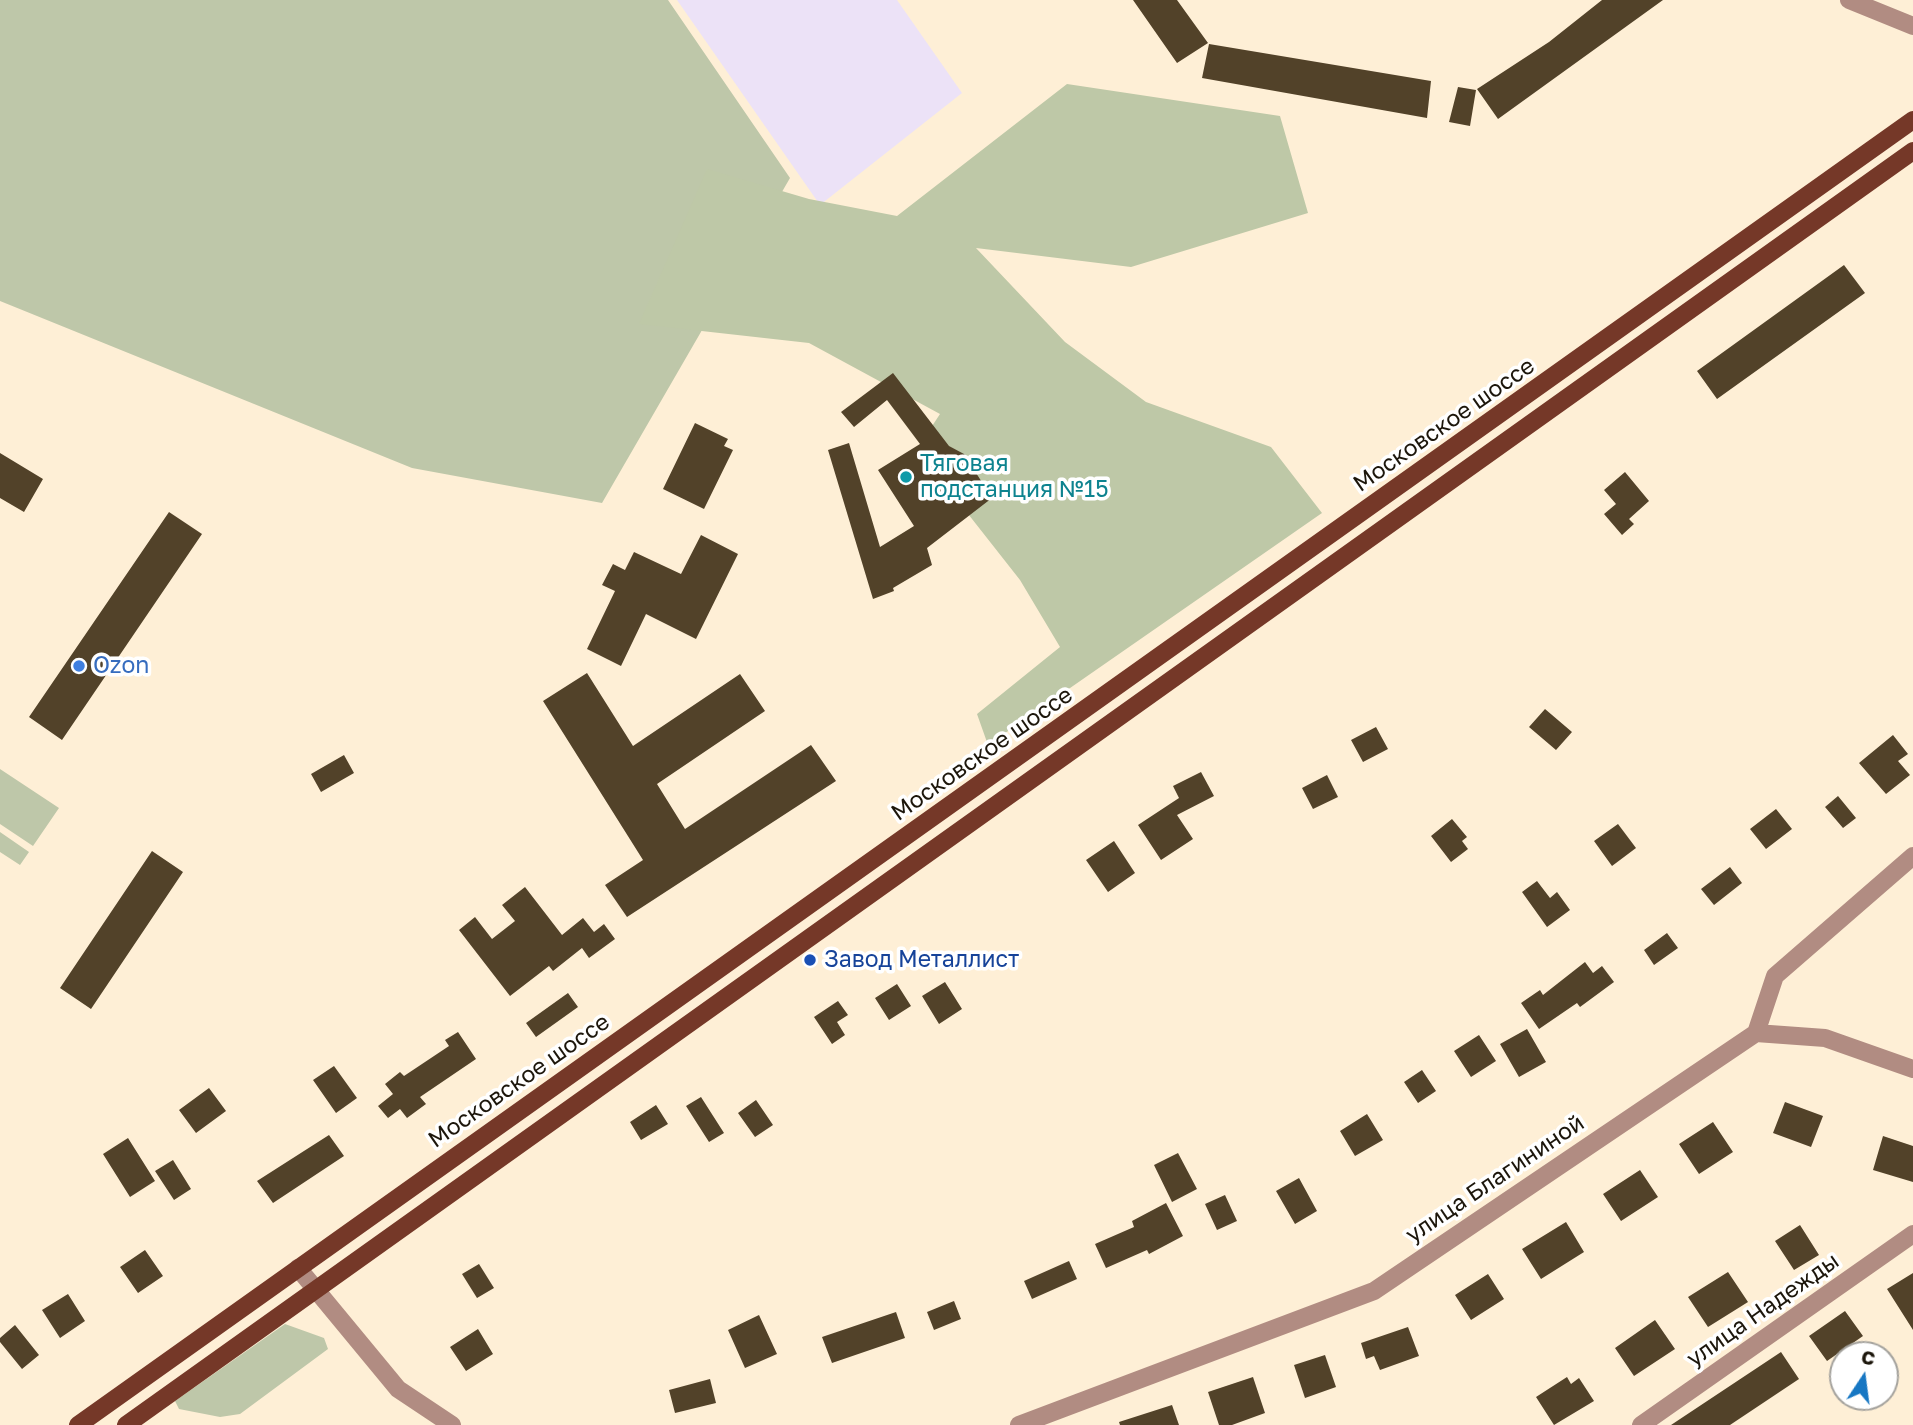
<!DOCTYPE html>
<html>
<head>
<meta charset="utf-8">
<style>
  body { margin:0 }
  #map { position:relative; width:1913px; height:1425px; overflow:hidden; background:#feefd6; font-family:"Golos Text",sans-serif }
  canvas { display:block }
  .north { position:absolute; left:1829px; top:1341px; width:70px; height:70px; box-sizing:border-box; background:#fff; border:2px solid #a4a29d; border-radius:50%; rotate:13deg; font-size:19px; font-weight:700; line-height:28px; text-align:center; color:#1c160b }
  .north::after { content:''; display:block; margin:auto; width:24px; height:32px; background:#1777c3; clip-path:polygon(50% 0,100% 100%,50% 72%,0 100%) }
</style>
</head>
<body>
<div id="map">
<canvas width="1913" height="1425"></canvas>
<div class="north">С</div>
</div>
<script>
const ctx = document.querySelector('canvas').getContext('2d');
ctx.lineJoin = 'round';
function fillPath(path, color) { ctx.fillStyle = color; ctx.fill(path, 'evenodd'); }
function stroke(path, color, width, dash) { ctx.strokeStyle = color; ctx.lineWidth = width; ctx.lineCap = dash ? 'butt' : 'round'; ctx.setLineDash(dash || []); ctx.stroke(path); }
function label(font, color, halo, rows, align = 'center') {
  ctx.font = font + ' "Golos Text",sans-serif'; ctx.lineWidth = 7; ctx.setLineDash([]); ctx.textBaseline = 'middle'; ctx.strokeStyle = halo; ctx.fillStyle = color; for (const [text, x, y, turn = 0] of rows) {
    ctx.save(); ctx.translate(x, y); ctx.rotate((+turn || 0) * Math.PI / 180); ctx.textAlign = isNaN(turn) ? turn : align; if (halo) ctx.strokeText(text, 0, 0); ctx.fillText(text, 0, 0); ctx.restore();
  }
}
fillPath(new Path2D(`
  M677 0H897L962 93 820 205Z`), '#ece2f7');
fillPath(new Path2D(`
  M0 0H668L790 178 602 503 412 468 0 301Z
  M0 769 59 808 33 846 0 824Z
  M0 832 29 852 20 865 0 852Z
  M285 1324 324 1338 328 1349 240 1414 220 1417 179 1409 175 1401Z`), '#bec7a9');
fillPath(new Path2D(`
  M1067 84 1280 116 1308 213 1131 267 976 248 1065 342 1146 402 1271 447 1322 513 988 745 977 714 1060 647 1020 580 917 449 940 414 809 343 639 324 707 169 809 199 897 216Z`), '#bec8a7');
fillPath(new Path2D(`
  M1133 0H1177L1208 43 1177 63Z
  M1602 0H1663L1498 119 1477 89 1549 42Z
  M1209 44 1431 81 1427 118 1202 78Z
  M1458 87 1476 90 1470 126 1449 122Z
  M1844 265 1865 293 1717 399 1697 371Z
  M893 373 949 446 964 454 992 498 927 548 932 565 893 588 894 591 873 599 828 450 849 443 880 547 914 526 878 470 920 444 887 400 854 427 841 412Z
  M695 423 728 439 724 446 733 450 704 509 663 489Z
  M0 453 43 479 24 512 0 498Z
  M1625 472 1649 501 1629 519 1634 524 1622 535 1604 514 1616 504 1604 490Z
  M169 512 202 534 62 740 29 717Z
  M701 535 738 554 696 639 646 614 621 666 587 649 615 591 602 585 613 564 625 570 634 552 681 574Z
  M587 673 633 746 740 674 765 711 657 784 685 829 811 745 836 781 627 917 605 885 643 860 543 701Z
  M1545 709 1572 732 1556 750 1529 727Z
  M1376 727 1388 749 1363 762 1351 740Z
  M1893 735 1908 754 1898 761 1910 775 1886 794 1859 763Z
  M344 755 354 773 321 792 311 774Z
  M1201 772 1214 796 1177 815 1193 839 1161 860 1138 825 1179 798 1173 786Z
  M1327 775 1338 797 1313 809 1302 788Z
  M1838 796 1856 818 1843 828 1825 807Z
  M1776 809 1792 829 1766 849 1750 829Z
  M1452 819 1467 837 1462 841 1468 849 1451 862 1431 836Z
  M1618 824 1636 848 1612 866 1594 841Z
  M1114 841 1135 873 1108 892 1086 860Z
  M152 851 183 872 91 1009 60 988Z
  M1730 867 1742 883 1714 905 1701 889Z
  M1537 881 1550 898 1557 892 1570 910 1547 927 1522 892Z
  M525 887 562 935 583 918 594 932 604 924 615 939 589 958 582 948 553 971 549 966 510 996 459 930 475 917 492 939 515 921 502 905Z
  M1667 933 1678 948 1654 965 1644 950Z
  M1585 962 1593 973 1602 966 1614 982 1580 1007 1577 1003 1539 1029 1521 1003 1540 990 1543 995Z
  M945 982 962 1009 939 1024 922 996Z
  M897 984 911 1006 889 1020 875 998Z
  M568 993 578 1007 536 1037 526 1023Z
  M838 1001 848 1015 837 1022 845 1035 832 1044 814 1017Z
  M1527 1029 1546 1062 1519 1077 1500 1044Z
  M458 1032 476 1059 420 1097 426 1104 407 1118 400 1109 388 1118 378 1106 393 1094 385 1084 400 1072 404 1076 449 1046 445 1040Z
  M1479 1035 1496 1061 1471 1077 1454 1051Z
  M334 1066 357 1098 336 1113 313 1080Z
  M1422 1070 1436 1091 1418 1103 1404 1082Z
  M209 1088 226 1111 196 1133 179 1110Z
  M701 1097 724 1133 709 1142 686 1106Z
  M756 1100 773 1125 755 1137 738 1113Z
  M1785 1102 1823 1116 1811 1147 1773 1133Z
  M656 1105 668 1124 641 1140 630 1122Z
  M1367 1114 1383 1140 1355 1156 1340 1131Z
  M1713 1122 1733 1152 1699 1174 1679 1144Z
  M329 1135 344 1156 273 1203 257 1181Z
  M1883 1136 1913 1146V1182L1873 1170Z
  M128 1138 155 1181 130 1197 103 1154Z
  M1178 1153 1197 1189 1172 1202 1154 1165Z
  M173 1160 191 1189 174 1200 155 1171Z
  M1640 1170 1658 1197 1621 1221 1603 1194Z
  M1299 1178 1317 1211 1295 1224 1276 1191Z
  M1225 1195 1237 1221 1217 1230 1205 1204Z
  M1166 1203 1183 1236 1149 1254 1147 1250 1106 1268 1095 1244 1134 1227 1132 1221Z
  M1566 1222 1584 1252 1541 1279 1522 1249Z
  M1800 1225 1819 1255 1794 1270 1775 1241Z
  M145 1250 163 1276 138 1293 120 1267Z
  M1069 1261 1077 1279 1032 1299 1024 1281Z
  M479 1264 494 1288 477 1298 462 1274Z
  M1728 1272 1748 1302 1708 1327 1688 1297Z
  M1913 1273V1330L1887 1289Z
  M1488 1274 1504 1299 1471 1320 1455 1295Z
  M68 1294 85 1321 60 1338 42 1310Z
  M954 1301 961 1319 934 1330 927 1312Z
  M1845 1311 1863 1336 1827 1361 1809 1336Z
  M896 1312 905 1338 832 1363 822 1337Z
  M759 1315 777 1354 745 1368 728 1330Z
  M1655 1320 1675 1349 1634 1376 1615 1348Z
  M15 1325 39 1355 22 1369 0 1342V1338Z
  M1408 1327 1419 1356 1380 1370 1374 1356 1366 1359 1361 1343Z
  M478 1329 493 1354 466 1371 450 1347Z
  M1781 1352 1799 1379 1730 1425H1671Z
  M1325 1355 1336 1387 1305 1398 1294 1365Z
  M1253 1377 1265 1413 1232 1425H1219L1208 1392Z
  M1567 1377 1571 1384 1579 1378 1594 1401 1554 1425 1536 1397Z
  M710 1379 716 1403 675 1413 669 1390Z
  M1172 1405 1179 1425H1120L1119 1422Z`), '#524229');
stroke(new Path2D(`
  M1849 0 1913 26
  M1756 1033 1825 1038 1913 1069
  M298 1268 398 1389 452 1425
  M1019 1425 1374 1291 1756 1033 1775 976 1913 856
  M1641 1425 1913 1234`), '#b18c82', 18);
stroke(new Path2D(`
  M78 1425 1913 120
  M126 1425 1913 151`), '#753828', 18);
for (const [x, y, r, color] of [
  [906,477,7,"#0f9aa8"],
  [79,666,7,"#3f7fe0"],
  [810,960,7,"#1a4fb4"]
]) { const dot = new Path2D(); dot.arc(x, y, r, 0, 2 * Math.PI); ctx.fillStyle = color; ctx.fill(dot); stroke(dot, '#fff', 2.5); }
label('23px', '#1c160b', '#fff', [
  ["Московское шоссе",1444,425,-35],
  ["Московское шоссе",982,754,-35],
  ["Московское шоссе",519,1081,-35],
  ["улица Благининой",1495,1179,-34],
  ["улица Надежды",1763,1310,-35]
]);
label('23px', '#0d838f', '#fff', [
  ["Тяговая",920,464],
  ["подстанция №15",920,490]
], 'left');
label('23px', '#366cbe', '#fff', [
  ["Ozon",93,666]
], 'left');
label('23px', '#164399', '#fff', [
  ["Завод Металлист",824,960]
], 'left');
</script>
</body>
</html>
